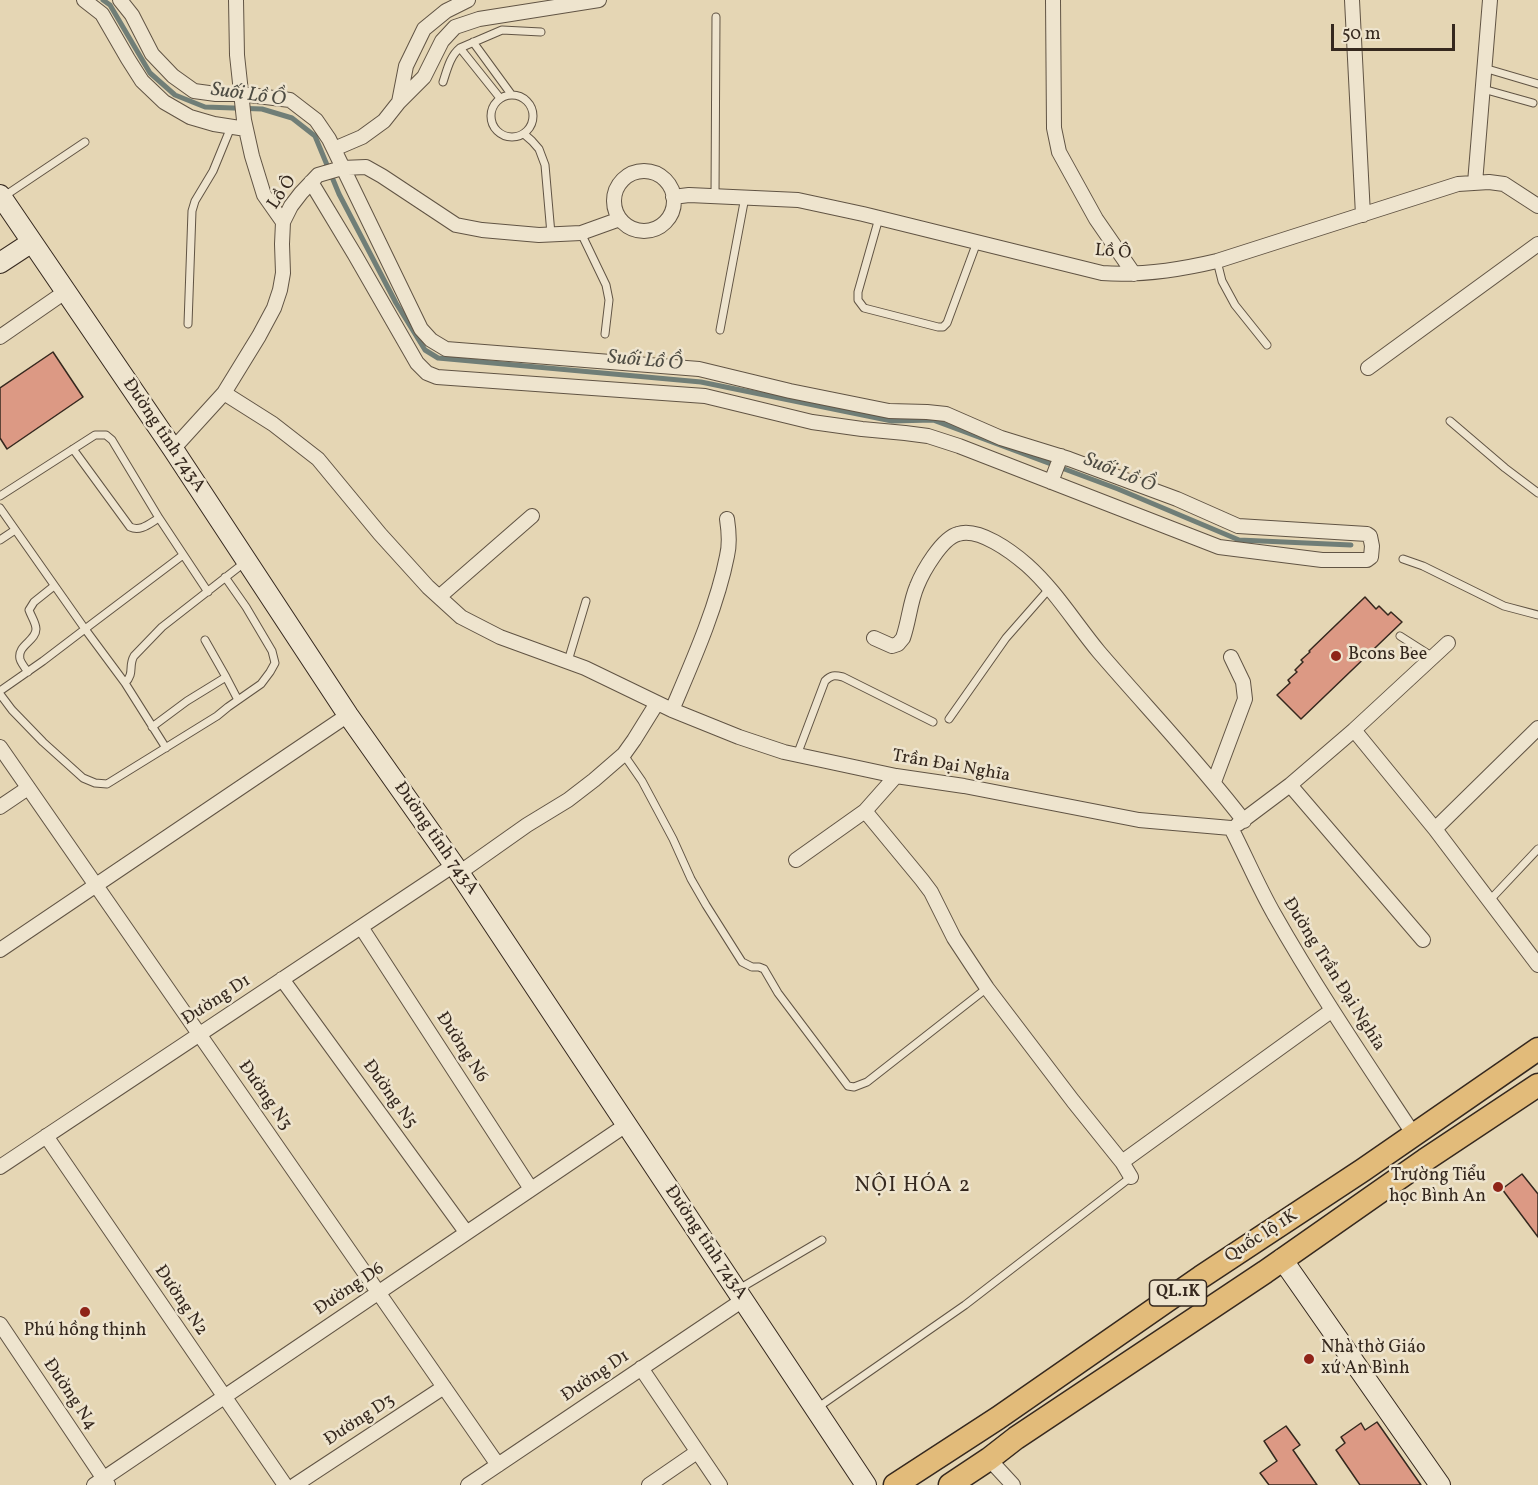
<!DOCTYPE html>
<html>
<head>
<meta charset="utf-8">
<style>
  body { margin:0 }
  #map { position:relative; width:1538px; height:1485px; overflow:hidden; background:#e5d6b4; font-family:Vollkorn,serif }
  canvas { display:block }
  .scale { position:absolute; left:1331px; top:24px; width:124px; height:27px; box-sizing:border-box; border:3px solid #35281e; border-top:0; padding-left:8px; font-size:18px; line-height:21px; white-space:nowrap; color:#35281e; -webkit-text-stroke:4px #eee4ce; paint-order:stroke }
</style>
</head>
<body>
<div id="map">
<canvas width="1538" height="1485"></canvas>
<div class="scale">50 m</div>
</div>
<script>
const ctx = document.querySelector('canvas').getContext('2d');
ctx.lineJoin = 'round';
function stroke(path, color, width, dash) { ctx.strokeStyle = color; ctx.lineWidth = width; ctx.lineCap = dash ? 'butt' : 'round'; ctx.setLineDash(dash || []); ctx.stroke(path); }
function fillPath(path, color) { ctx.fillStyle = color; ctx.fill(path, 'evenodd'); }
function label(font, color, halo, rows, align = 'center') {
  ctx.font = font + ' Vollkorn,serif'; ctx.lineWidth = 5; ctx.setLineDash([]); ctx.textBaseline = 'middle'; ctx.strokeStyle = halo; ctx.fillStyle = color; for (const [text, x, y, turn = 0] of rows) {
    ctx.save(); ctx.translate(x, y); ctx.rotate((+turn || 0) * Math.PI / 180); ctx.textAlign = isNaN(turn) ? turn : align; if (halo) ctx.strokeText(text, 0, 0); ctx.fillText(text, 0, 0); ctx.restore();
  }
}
stroke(new Path2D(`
  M103 0 110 5 150 73 175 95 205 107 262 109 292 118 315 136 339 194 396 303 425 350 438 358 701 382 892 421 933 420 1118 489 1239 540 1351 545`), '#707e77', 5);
const building = new Path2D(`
  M53 352 83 397 7 449 0 438V388Z
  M1365 597 1376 609 1379 606 1388 615 1391 612 1402 622 1301 719 1277 695 1290 683 1288 680 1297 672 1295 670 1303 662 1301 660 1310 652 1309 651Z
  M1522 1174 1538 1194V1237L1502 1189Z
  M1377 1422 1421 1485H1360L1336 1450 1345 1443 1341 1437 1361 1423 1365 1430Z
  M1286 1426 1300 1445 1293 1450 1317 1485H1269L1260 1473 1277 1461 1264 1441Z`);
fillPath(building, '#dc9984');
stroke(building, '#35281e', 1.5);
const lane = new Path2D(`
  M473 42 511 94
  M460 48 500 98
  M1484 68 1538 84
  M443 82C447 70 450 56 460 48L502 30 541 32
  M1483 89 1533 103
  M491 116a21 21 0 1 1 42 0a21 21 0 1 1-42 0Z
  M524 134 532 141 539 149 545 165 551 234
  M715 196 716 17
  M3 197 85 142
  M879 218 858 292V300L864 308 938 327H943L947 323 977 242
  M581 233 606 285 609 300 605 334
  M1217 261 1222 281 1235 305 1267 345
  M188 324 192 211 195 201 213 171 231 127
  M720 330 745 197
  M1450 421 1505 468 1538 493
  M73 449 130 527C141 532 150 523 159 518
  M0 496 95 435H106L112 440 159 518 208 592
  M0 508 85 629 183 555
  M0 540 15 530
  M1403 559 1423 566 1504 606 1538 615
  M1400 636 1433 657
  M568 661 586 601
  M28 672C25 668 21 663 20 659 17 645 36 641 36 629 36 623 31 616 29 610L34 602 54 586
  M226 677 238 700
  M125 683 166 748
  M0 691 43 661 85 629 125 683C135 673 128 666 134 656L162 627 244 563
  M0 694 12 710 43 742 83 778 95 783 107 784 217 716 228 707 261 684 270 672 275 663 272 651 246 607 225 577
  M949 719 1006 638 1049 589
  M152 727 187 701 226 677 205 640
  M624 755 642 781 673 839 691 879 706 905 742 962 752 967H759L764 969 778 993 848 1086 854 1087 867 1082 987 988
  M797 755 825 681C831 675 834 675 843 677L933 722
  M1489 901 1538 849
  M739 1289 822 1240
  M817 1408 965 1305 1131 1177`);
const street = new Path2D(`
  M84 0 102 14 128 59 142 81 164 102 190 117 214 124 246 129
  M120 0 132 15 152 54 173 76 194 91 216 94H241L290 100 316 120 329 139 421 329 431 340 446 349 699 369 790 391 889 411 927 412 946 414 1001 438 1069 459 1177 499 1238 526 1367 534 1370 536 1372 546 1371 557 1367 560H1322L1219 547 959 446 928 436 905 433 862 429 812 422 705 396 437 377 427 373 417 363 355 255 311 182
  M236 0 237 55 244 120 252 156 264 195 283 222
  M1053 0 1054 128 1059 152 1096 219 1134 274
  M1352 0 1363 215
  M399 102 406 66 424 29 446 11 468 0
  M334 149 362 137 384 121 399 102 424 77 442 41 455 27 479 19 599 0
  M614 201a30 30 0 1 1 60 0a30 30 0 1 1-60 0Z
  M1475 183 1490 0
  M673 197 689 195 798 200 863 214 1102 273C1140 276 1179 270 1217 261L1458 184 1489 182 1504 184 1538 206
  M0 337 65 292
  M1368 368 1538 244
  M224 393 273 424 318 459 380 534 428 587 461 617 500 637 585 668 672 710 739 737 784 752 896 776 964 786 1139 820 1231 828
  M173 449 224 393 259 336 274 308 280 290 283 273 282 244 283 222 291 206 301 193 318 175 342 168 366 167 382 176 456 225 482 230 539 235 581 233 620 219
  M1051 482 1061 456
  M439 597 532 516
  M874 638 892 646 898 644 903 638C909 621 910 602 917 586 923 571 942 538 958 534 979 527 1012 552 1027 565 1055 590 1075 623 1099 652 1148 709 1199 762 1244 821
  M672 710C692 663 717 607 727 556 730 544 729 532 727 519
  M1354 730 1435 829 1538 965
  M0 747 498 1465
  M896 776 865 811 922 880 931 892 954 938 987 988 1073 1101 1122 1162 1131 1177
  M1214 782 1245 699 1243 682 1231 657
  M1290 785 1423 940
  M0 807 28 788
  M1238 824 1290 785 1354 730 1448 643
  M1231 828C1246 857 1258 886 1274 914 1317 990 1366 1062 1414 1135
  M1435 829 1538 728
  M796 860 865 811
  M459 873 527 825 568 800 594 780 624 754 634 740 657 703
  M361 927 531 1189
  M0 950 348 715
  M282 979 466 1232
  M46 1136 285 1485
  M1122 1162 1331 1011
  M0 1167 454 865
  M0 1324 108 1485
  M641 1368 720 1485
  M989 1459 1013 1485
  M94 1485 626 1125
  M295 1485 444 1387
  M468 1485 743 1300
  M649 1485 697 1452`);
const secondary = new Path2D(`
  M0 195 173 449 348 715 454 865 866 1485
  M0 263 32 242
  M1282 1259 1440 1485`);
const primary = new Path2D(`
  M895 1485 998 1418 1201 1277 1363 1170 1538 1049
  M950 1485 989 1459 1016 1438 1265 1272 1425 1160 1538 1085`);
stroke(lane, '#615444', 9);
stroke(street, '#615444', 16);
stroke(secondary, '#35281e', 22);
stroke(primary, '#35281e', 25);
stroke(lane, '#eee4ce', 7);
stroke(street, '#eee4ce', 14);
stroke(secondary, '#eee4ce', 20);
stroke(primary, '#e2bb7a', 22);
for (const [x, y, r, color] of [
  [1336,656,6,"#8f2418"],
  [1498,1187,6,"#8f2418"],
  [85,1312,6,"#8f2418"],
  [1309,1359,6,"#8f2418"]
]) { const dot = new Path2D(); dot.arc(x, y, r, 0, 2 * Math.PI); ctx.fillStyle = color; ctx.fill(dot); stroke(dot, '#eee4ce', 2); }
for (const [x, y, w] of [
  [1178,1293,57]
]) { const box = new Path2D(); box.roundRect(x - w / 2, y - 13, w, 26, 4.5); ctx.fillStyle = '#eee4ce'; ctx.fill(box); stroke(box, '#35281e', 1.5); }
label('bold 16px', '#35281e', null, [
  ["QL.1K",1178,1293]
]);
label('18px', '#35281e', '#eee4ce', [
  ["Lồ Ô",283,193,-56],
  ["Lồ Ô",1113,253,5],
  ["Đường tỉnh 743A",163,436,56],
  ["Trần Đại Nghĩa",951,767,10],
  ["Đường tỉnh 743A",435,839,55],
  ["Đường Trần Đại Nghĩa",1333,975,58],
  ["Đường D1",217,1001,-33],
  ["Đường N6",461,1048,57],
  ["Đường N5",389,1095,54],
  ["Đường N3",264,1096,55],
  ["Quốc lộ 1K",1262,1237,-33],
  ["Đường tỉnh 743A",705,1243,56],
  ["Đường D6",350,1290,-34],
  ["Đường N2",180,1301,56],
  ["Đường D1",596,1377,-34],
  ["Đường N4",69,1395,56],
  ["Đường D3",360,1421,-33]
]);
label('18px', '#35281e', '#eee4ce', [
  ["Bcons Bee",1348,656],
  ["Trường Tiểu",1486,1177,"right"],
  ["học Bình An",1486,1198,"right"],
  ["Phú hồng thịnh",85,1332,"center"],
  ["Nhà thờ Giáo",1321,1349],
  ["xứ An Bình",1321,1370]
], 'left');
label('italic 20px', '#4e4c43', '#eee4ce', [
  ["Suối Lồ Ồ",248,96,8],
  ["Suối Lồ Ồ",645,362,5],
  ["Suối Lồ Ồ",1119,474,22]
]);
ctx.letterSpacing = '1.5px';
label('21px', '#35281e', '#eee4ce', [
  ["NỘI HÓA 2",913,1187]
]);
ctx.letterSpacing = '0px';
</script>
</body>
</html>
